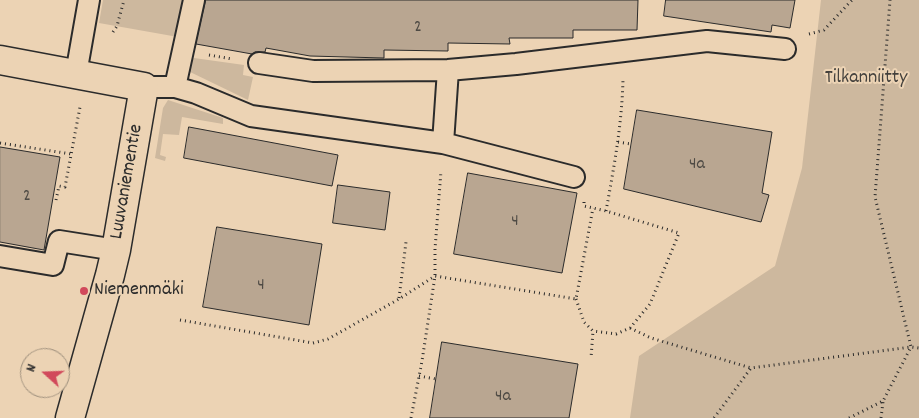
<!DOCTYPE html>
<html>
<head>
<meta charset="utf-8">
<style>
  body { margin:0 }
  #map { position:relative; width:919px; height:418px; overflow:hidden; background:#ecd3b4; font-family:Dekko,sans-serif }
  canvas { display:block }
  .north { position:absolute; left:20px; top:348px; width:50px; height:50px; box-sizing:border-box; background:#ecd3b4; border:1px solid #9f907d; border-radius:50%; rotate:290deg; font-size:14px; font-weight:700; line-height:20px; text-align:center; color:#2b2b2b }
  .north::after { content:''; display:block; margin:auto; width:18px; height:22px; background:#d1495b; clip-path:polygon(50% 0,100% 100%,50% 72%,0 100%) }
</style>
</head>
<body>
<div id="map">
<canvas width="919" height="418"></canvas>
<div class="north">N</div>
</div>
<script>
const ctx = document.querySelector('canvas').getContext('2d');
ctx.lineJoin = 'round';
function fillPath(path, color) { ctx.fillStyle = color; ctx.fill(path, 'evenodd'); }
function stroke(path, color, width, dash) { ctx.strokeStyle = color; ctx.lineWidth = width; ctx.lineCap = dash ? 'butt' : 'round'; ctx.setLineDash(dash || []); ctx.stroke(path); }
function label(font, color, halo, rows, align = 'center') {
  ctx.font = font + ' Dekko,sans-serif'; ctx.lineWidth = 4; ctx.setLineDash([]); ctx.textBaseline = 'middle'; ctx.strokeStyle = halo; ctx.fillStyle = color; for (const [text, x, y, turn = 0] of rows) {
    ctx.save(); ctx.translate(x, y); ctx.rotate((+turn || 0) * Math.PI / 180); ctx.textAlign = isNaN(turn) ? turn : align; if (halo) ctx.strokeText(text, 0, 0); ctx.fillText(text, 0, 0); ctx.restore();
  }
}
fillPath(new Path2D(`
  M103 0H184L178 37 99 23Z
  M821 0H919V418H630L639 356 775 266 802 168Z
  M194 58 244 65 243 75 253 77 248 100 186 70 190 60Z
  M168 100 223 118V124L182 117 179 135 163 134 160 155 166 157 165 161 155 158 163 108Z`), '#cdb89e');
const building = new Path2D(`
  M206 0H638L637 30H573V38H509L510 44 448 43V51L384 50V58L310 56 266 48 265 52H255L252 54 196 44Z
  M666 0H795L790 28 772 25 771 32 664 16Z
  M637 110 772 132 762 193 769 195 761 222 624 189Z
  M189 127 338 155 332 186 184 158Z
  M0 147 60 157 44 250 0 242Z
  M468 173 577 193 562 273 454 254Z
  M338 185 390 192 385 230 333 223Z
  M217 227 322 244 309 325 203 307Z
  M442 342 578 364 569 418H430Z`);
fillPath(building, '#b9a691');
stroke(building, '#2b2b2b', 1);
const service = new Path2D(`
  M259 63 313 71 448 70 516 64 707 41 785 49
  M76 74 89 0
  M144 87H175L196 93 251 116 443 143 574 177
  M175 87 194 0
  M443 143 448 70
  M0 256 53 265 59 241 116 250`);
const minor = new Path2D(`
  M0 60 144 87 116 250 110 275 70 418`);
stroke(service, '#2b2b2b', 24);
stroke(minor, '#2b2b2b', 31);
stroke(new Path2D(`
  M113 32 117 26 124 0
  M809 34 824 30 852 0
  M209 55 232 59
  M618 142 631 144
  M0 143 71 154
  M56 200 59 186 65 187 80 107
  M584 202V206L606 211 679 233 650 304 630 328 616 334 593 331
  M606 211C614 167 622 124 623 79
  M399 298 406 242
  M576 299 584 322 593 331 591 358
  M180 320 313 343 328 339 399 299 435 276 576 299 593 208
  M630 328 651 338 751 368
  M419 376 436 379
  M411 418 422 361 435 276V249L441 171
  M714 418 751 368 911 347 919 348
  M849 418 883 401 911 347 875 197 890 0
  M881 418 883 402`), '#2b2b2b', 3, [1, 4]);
stroke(service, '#ecd3b4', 20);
stroke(minor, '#ecd3b4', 28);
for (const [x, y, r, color] of [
  [84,291,5,"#d1495b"]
]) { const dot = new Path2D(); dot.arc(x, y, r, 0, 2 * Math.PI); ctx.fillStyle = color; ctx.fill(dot); stroke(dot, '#ecd3b4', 2); }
label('18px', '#4e4a44', null, [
  ["2",418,29],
  ["4a",697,166],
  ["2",27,198],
  ["4",515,223],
  ["4",261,287],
  ["4a",503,398]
]);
label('20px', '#43403c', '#ecd3b4', [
  ["Tilkanniitty",866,79]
]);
label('20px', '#2b2b2b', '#ecd3b4', [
  ["Luuvaniementie",128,182,-80]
]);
label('20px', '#2b2b2b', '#ecd3b4', [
  ["Niemenmäki",94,291]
], 'left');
</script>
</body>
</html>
